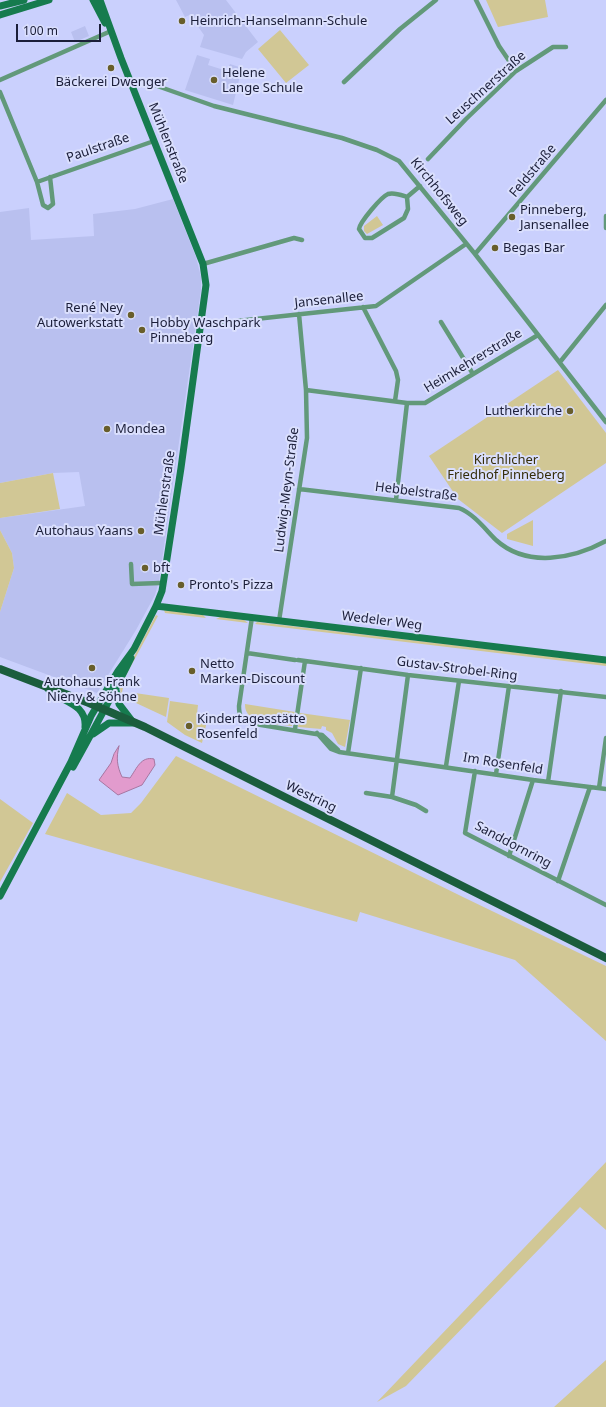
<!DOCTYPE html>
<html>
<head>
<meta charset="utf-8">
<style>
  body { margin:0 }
  #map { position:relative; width:606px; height:1407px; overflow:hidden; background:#cad0fd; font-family:"Noto Sans",sans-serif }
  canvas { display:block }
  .scale { position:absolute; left:16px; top:24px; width:85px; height:18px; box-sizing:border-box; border:2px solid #1b1e39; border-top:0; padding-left:5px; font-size:12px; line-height:14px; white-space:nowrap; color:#1b1e39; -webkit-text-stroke:3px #dadffd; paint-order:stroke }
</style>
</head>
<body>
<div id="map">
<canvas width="606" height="1407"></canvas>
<div class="scale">100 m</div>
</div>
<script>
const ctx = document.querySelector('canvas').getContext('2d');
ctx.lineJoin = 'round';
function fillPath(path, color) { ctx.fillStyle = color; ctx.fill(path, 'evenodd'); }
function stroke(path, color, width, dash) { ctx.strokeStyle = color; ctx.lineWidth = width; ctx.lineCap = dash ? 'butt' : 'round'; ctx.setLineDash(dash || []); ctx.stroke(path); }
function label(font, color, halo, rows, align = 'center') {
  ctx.font = font + ' "Noto Sans",sans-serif'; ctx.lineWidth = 4; ctx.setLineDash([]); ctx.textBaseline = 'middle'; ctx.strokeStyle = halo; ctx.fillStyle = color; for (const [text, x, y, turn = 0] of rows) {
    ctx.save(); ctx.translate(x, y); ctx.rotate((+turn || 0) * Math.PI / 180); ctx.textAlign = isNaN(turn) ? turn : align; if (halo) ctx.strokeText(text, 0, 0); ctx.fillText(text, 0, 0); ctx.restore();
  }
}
fillPath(new Path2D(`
  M176 0H226L258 42 246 52 242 59 200 47 204 35 199 28 192 14 185 17Z
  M85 26 89 36 75 42 71 32Z
  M197 55 210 59 208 65 227 71 230 64 239 67 240 76 233 105 185 90Z
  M173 199 196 257 201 277V290L159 581 155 595 136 630 97 693 0 657V612L14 568 12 553 0 530V518L85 506 79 472 53 473 0 483V212L29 208 31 240 94 236 93 214 135 209Z`), '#b9c0ef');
fillPath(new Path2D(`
  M486 0H545L548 17 498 27Z
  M280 30 309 65 286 83 258 49Z
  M377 216 383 225 367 234 364 231V226Z
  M558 370 606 433V463L502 533 458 499 429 456Z
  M53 473 60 509 0 518V483Z
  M533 520V546L507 539V534Z
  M0 530 12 553 14 568 0 612Z
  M164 610 203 615 206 618 165 613Z
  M156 615 158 616 125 677 121 698 120 687 127 670Z
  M220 617 244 620 248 623 216 619Z
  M257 622 606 663V666L255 624Z
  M135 693 169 698 166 717 136 703 132 696Z
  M170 701 198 705 197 714 205 715 204 720 207 721 202 743 185 735 167 722Z
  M245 704 295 712 292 726C278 724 244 725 245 704Z
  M300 713 350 720 345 747 338 744 332 733 326 730V727L322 726 321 729 298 727Z
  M176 756 465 898 606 966V1041L515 960 360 912 357 922 45 834 67 793 101 815 131 813 141 803Z
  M0 799 33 823 0 882Z
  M606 1162V1230L580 1207 406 1386 377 1402Z
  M606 1360V1407H554Z`), '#d1c795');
const water = new Path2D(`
  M119 746C116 758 117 766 122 777L130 778C137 768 141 756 154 759L155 765 142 785 118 795 99 780 111 763 114 754Z`);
fillPath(water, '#e29bcd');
stroke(water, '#a676a1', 1);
stroke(new Path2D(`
  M476 0 499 46 516 71
  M0 80 111 31
  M130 81 146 82 214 106 342 138 377 150 399 161 475 254 606 422
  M344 82 400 29 436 0
  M0 92 37 182 154 141
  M428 159 466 119 516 71 553 47H566
  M37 182 43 205 48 208 53 204 50 177
  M407 197 408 209 404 218 372 238H365L359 229C360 222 381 197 388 194 394 192 401 195 407 197L420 186
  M606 216V228
  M475 254 606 100
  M203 264 294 238 302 240
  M363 307 396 371 398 380 395 401
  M441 322 473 374
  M200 325 376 306 466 244
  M560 362 606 305
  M306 390 407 403H425L538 335
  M299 489 459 508C474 514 485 529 496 540 527 568 573 559 606 541
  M396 500 407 403
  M131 564 132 584 160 583
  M252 617 239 706C239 715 241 720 249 723L322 735 338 750
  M279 621 307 438 306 390 299 314
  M247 653 295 660
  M298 660 408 675 606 697
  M408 675 392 797 416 805 426 811
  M295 729 305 661
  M317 733 331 749 339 752 533 780 606 789
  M348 753 361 668
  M446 766 459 681
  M475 771 465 833 606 905
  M496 774 509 686
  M548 782 561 691
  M599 788 606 738
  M366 793 392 797
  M509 856 533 780
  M558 881 590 787`), '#62997a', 4.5);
stroke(new Path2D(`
  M93 0 105 23
  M0 6 24 0
  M0 15 49 0
  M156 606 606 660
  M48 689C61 702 87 703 85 727
  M116 690 119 704 132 721
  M93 734 109 723H133
  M73 767C93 731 113 695 131 658
  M0 896 71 762 91 716 118 671 134 649 156 606 162 591 181 468 206 285 203 264 121 58 100 0`), '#167b4e', 7);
stroke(new Path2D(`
  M0 669 89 703 145 727 606 958`), '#1b5d3d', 8);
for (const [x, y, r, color] of [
  [182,21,4,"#685e2b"],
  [111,68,4,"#685e2b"],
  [214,80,4,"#685e2b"],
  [512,217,4,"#685e2b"],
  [495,248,4,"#685e2b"],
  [131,315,4,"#685e2b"],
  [142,330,4,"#685e2b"],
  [570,411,4,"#685e2b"],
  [107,429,4,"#685e2b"],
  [141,531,4,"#685e2b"],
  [145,568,4,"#685e2b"],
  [181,585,4,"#685e2b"],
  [92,668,4,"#685e2b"],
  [192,671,4,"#685e2b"],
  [189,726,4,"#685e2b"]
]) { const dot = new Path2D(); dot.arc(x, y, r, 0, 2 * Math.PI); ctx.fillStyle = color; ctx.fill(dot); stroke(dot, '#dadffd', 1.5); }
label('13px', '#1b1e39', '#dadffd', [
  ["Heinrich-Hanselmann-Schule",190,21],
  ["Helene",222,73],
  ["Lange Schule",222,88],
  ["Bäckerei Dwenger",111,82,"center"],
  ["Pinneberg,",520,210],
  ["Jansenallee",520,225],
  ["Begas Bar",503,248],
  ["René Ney",123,308,"right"],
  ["Autowerkstatt",123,323,"right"],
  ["Hobby Waschpark",150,323],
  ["Pinneberg",150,338],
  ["Lutherkirche",562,411,"right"],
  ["Mondea",115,429],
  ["Autohaus Yaans",133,531,"right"],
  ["bft",153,568],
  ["Pronto's Pizza",189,585],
  ["Netto",200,664],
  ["Marken-Discount",200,679],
  ["Autohaus Frank",92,682,"center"],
  ["Nieny & Söhne",92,697,"center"],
  ["Kindertagesstätte",197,719],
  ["Rosenfeld",197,734]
], 'left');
label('13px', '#1b1e39', '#dadffd', [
  ["Leuschnerstraße",486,88,-42],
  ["Mühlenstraße",168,143,68],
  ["Paulstraße",98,148,-19],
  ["Feldstraße",533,171,-50],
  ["Kirchhofsweg",439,192,51],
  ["Jansenallee",329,300,-6],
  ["Heimkehrerstraße",473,361,-31],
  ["Ludwig-Meyn-Straße",287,490,-83],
  ["Hebbelstraße",416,492,7],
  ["Mühlenstraße",165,493,-82],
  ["Wedeler Weg",382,621,7],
  ["Gustav-Strobel-Ring",457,669,7],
  ["Im Rosenfeld",503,764,9],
  ["Westring",311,797,26],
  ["Sanddornring",513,845,28]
]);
label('13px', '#362e09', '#dadffd', [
  ["Kirchlicher",506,460],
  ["Friedhof Pinneberg",506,475]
]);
</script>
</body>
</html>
